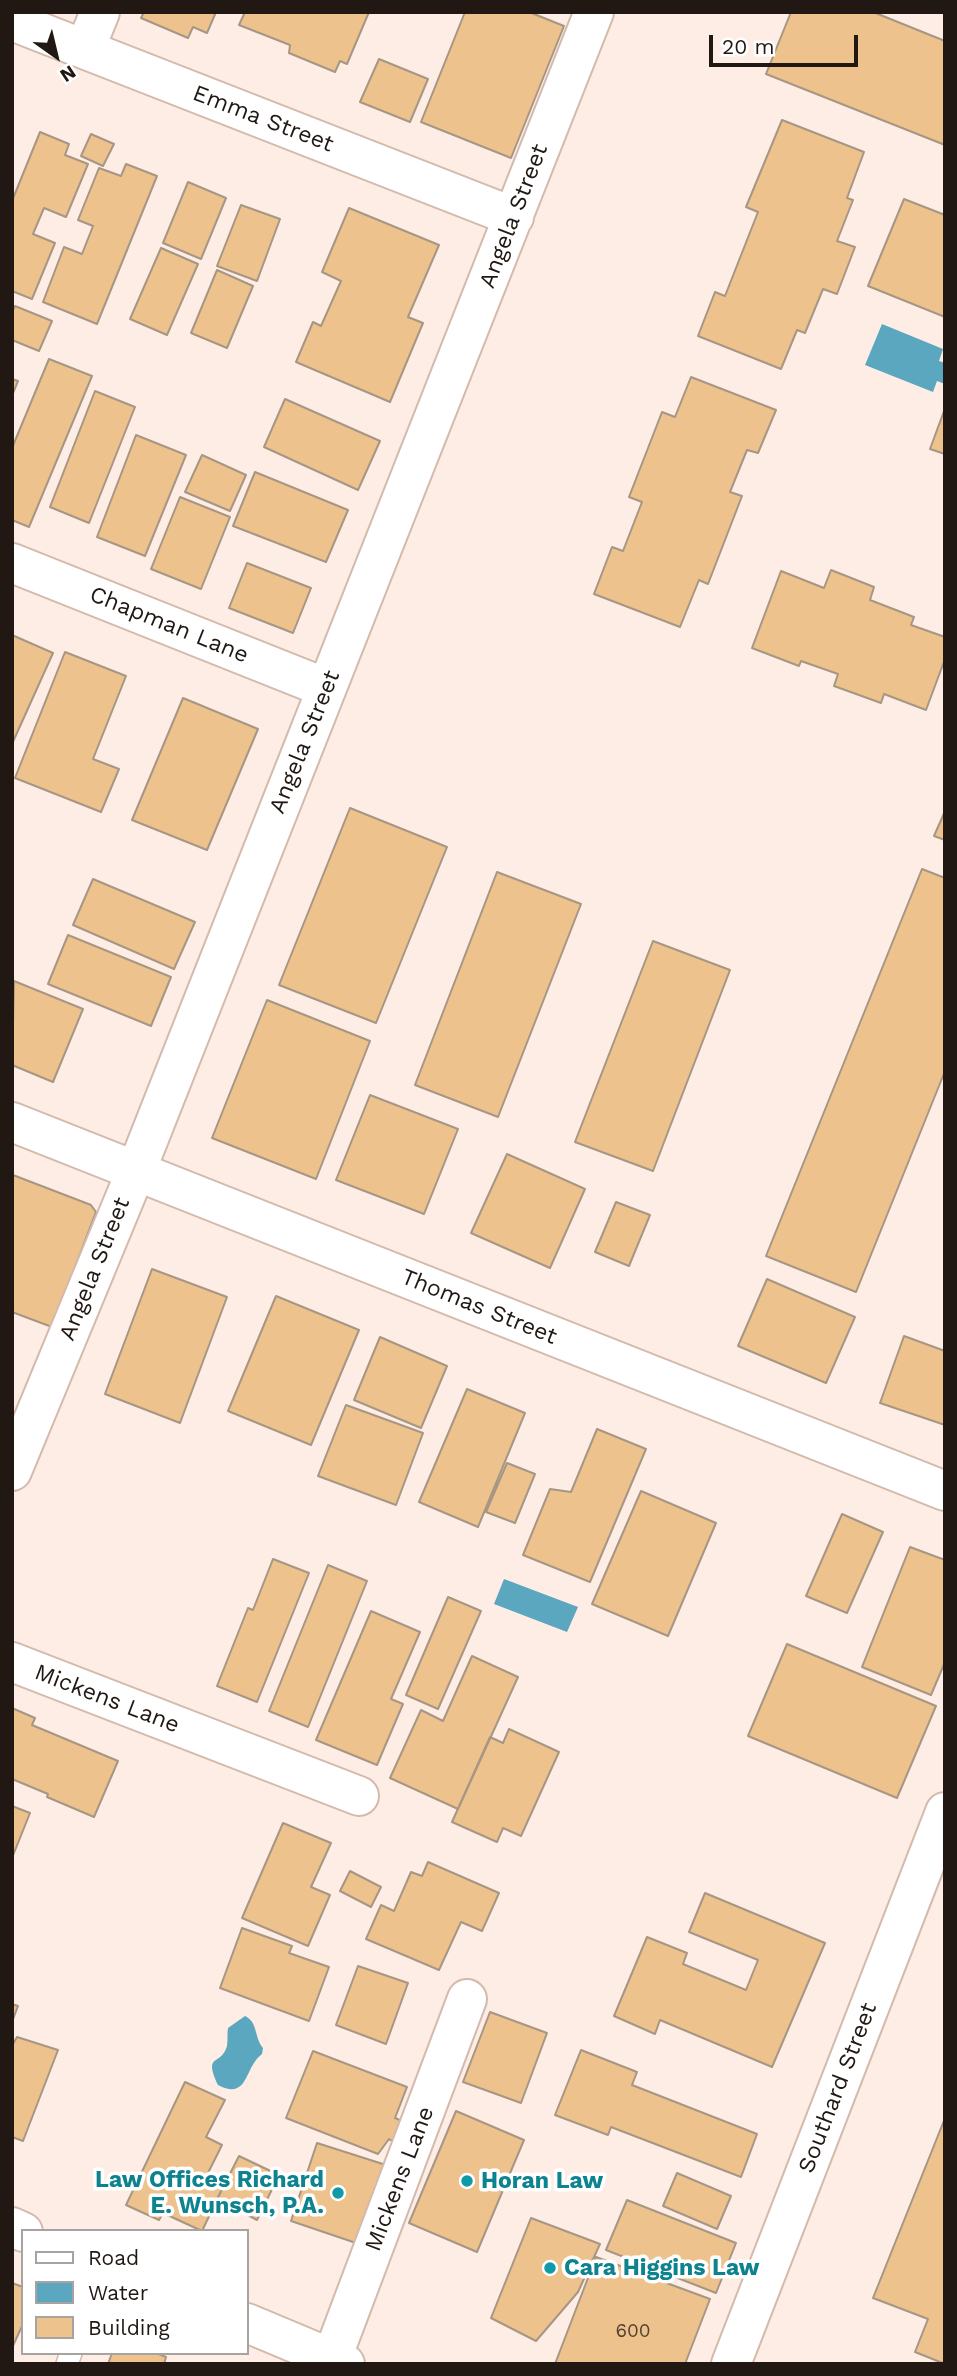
<!DOCTYPE html>
<html>
<head>
<meta charset="utf-8">
<style>
  body { margin:0 }
  #map { position:relative; width:957px; height:2376px; overflow:hidden; background:#fdede5; font-family:"Work Sans",sans-serif }
  canvas { display:block }
  .frame { position:absolute; inset:0; border:14px solid #211814; pointer-events:none }
  .legend { position:absolute; left:21px; top:2229px; width:228px; height:126px; box-sizing:border-box; background:#fff; border:2px solid #a6a3a1; margin:0; padding:9px 12px; list-style:none; font-size:21px; color:#211814 }
  .legend li { display:flex; align-items:center; gap:14px; height:35px }
  .legend b { width:35px; border:2px solid #a6a3a1 }
  .north { position:absolute; left:21px; top:21px; width:70px; height:70px; -webkit-text-stroke:5px #fff; paint-order:stroke; rotate:146deg; font-size:19px; font-weight:700; line-height:28px; text-align:center; color:#211814 }
  .north::after { content:''; display:block; margin:auto; width:24px; height:32px; background:#211814; clip-path:polygon(50% 0,100% 100%,50% 72%,0 100%) }
  .scale { position:absolute; left:709px; top:35px; width:149px; height:32px; box-sizing:border-box; border:4px solid #211814; border-top:0; padding-left:9px; font-size:21px; line-height:24px; white-space:nowrap; color:#211814; -webkit-text-stroke:5px #fff; paint-order:stroke }
</style>
</head>
<body>
<div id="map">
<canvas width="957" height="2376"></canvas>
<div class="frame"></div>
<ul class="legend">
<li><b style="height:9px;background:#fff"></b>Road</li>
<li><b style="height:19px;background:#5aa7bf"></b>Water</li>
<li><b style="height:19px;background:#edc28d"></b>Building</li>
</ul>
<div class="north">N</div>
<div class="scale">20 m</div>
</div>
<script>
const ctx = document.querySelector('canvas').getContext('2d');
ctx.lineJoin = 'round';
function fillPath(path, color) { ctx.fillStyle = color; ctx.fill(path, 'evenodd'); }
function stroke(path, color, width, dash) { ctx.strokeStyle = color; ctx.lineWidth = width; ctx.lineCap = dash ? 'butt' : 'round'; ctx.setLineDash(dash || []); ctx.stroke(path); }
function label(font, color, halo, rows, align = 'center') {
  ctx.font = font + ' "Work Sans",sans-serif'; ctx.lineWidth = 7; ctx.setLineDash([]); ctx.textBaseline = 'middle'; ctx.strokeStyle = halo; ctx.fillStyle = color; for (const [text, x, y, turn = 0] of rows) {
    ctx.save(); ctx.translate(x, y); ctx.rotate((+turn || 0) * Math.PI / 180); ctx.textAlign = isNaN(turn) ? turn : align; if (halo) ctx.strokeText(text, 0, 0); ctx.fillText(text, 0, 0); ctx.restore();
  }
}
fillPath(new Path2D(`
  M882 324 943 349 939 361 945 363V384L937 381 933 392 865 365Z
  M504 1579 578 1607 567 1632 494 1604Z
  M245 2016C258 2022 254 2037 263 2048L262 2054C244 2067 249 2101 218 2085 203 2052 221 2067 227 2046 228 2040 227 2033 228 2028Z`), '#5aa7bf');
const building = new Path2D(`
  M144 12H216L207 33 193 27 188 38 141 18Z
  M245 12H369L347 64 340 61 335 72 289 53 290 45 239 25Z
  M465 12H529L564 26 511 158 421 122Z
  M791 12H873L945 41V145L766 74Z
  M379 59 428 79 410 122 360 102Z
  M782 120 864 152 847 198 853 200 837 241 855 247 837 294 823 289 805 333 797 330 781 369 698 336 715 292 725 296 758 212 746 207Z
  M40 132 69 144 65 155 88 164 66 217 44 208 33 234 55 243 32 299 12 291V201Z
  M91 134 114 144 103 166 81 156Z
  M126 164 157 176 97 324 43 302 64 247 82 254 93 226 78 220 99 168 121 176Z
  M188 182 226 198 201 259 163 243Z
  M904 199 945 215V317L868 286Z
  M241 205 280 219 257 281 217 266Z
  M349 208 439 245 408 317 423 323 390 402 296 362 313 322 321 326 341 281 322 272Z
  M161 248 198 264 167 335 130 319Z
  M217 270 253 286 227 348 191 333Z
  M15 306 52 321 39 351 12 340V312Z
  M49 359 92 376 29 527 12 520V448Z
  M691 377 776 410 758 453 747 450 730 492 742 496 708 584 699 580 680 627 594 594 612 547 623 551 642 502 629 497 662 412 675 417Z
  M12 379 18 381 12 396Z
  M95 391 135 407 89 523 50 507Z
  M285 399 380 441 358 490 264 447Z
  M944 411H945V454L930 449Z
  M136 435 186 455 145 556 97 537Z
  M202 455 246 475 230 511 185 492Z
  M255 472 348 510 326 562 233 526Z
  M180 497 230 517 201 589 151 569Z
  M247 563 311 588 293 633 229 608Z
  M831 570 874 587 870 600 914 617 911 625 945 637V659L926 710 884 694 881 703 834 686 838 674 801 661 799 666 752 648 781 571 824 588Z
  M12 635 53 653 12 744Z
  M65 652 126 676 93 759 119 769 101 812 15 778Z
  M183 698 258 729 207 850 132 820Z
  M350 808 447 847 376 1023 279 985Z
  M945 811V840L934 836Z
  M922 869 945 878V1071L856 1292 766 1256Z
  M497 872 581 904 498 1117 415 1085Z
  M93 879 195 922 174 969 73 925Z
  M68 935 171 977 151 1026 48 984Z
  M653 941 730 970 653 1171 575 1142Z
  M14 981 83 1009 53 1082 12 1065Z
  M267 1000 370 1041 316 1179 212 1138Z
  M370 1095 458 1129 424 1214 336 1180Z
  M507 1154 585 1189 550 1268 471 1233Z
  M13 1175 91 1205 96 1212 52 1327 12 1312Z
  M616 1202 650 1215 629 1266 595 1252Z
  M152 1269 227 1297 180 1423 105 1394Z
  M767 1279 855 1317 826 1383 738 1346Z
  M276 1296 359 1330 311 1445 228 1411Z
  M904 1336 945 1351V1425L880 1403Z
  M380 1337 447 1366 421 1428 354 1400Z
  M467 1389 525 1413 478 1527 419 1502Z
  M346 1405 423 1433 396 1505 318 1476Z
  M597 1429 646 1449 590 1582 523 1555 550 1489 571 1492Z
  M507 1463 535 1474 515 1523 486 1512Z
  M641 1491 716 1523 668 1636 592 1604Z
  M842 1514 883 1532 847 1613 806 1596Z
  M910 1547 945 1560V1662L931 1695 862 1667Z
  M273 1559 309 1573 257 1702 217 1686 248 1608 253 1610Z
  M328 1565 367 1581 308 1727 269 1711Z
  M448 1597 481 1611 438 1709 406 1695Z
  M371 1611 420 1632 391 1699 403 1704 377 1765 316 1740Z
  M787 1644 936 1706 897 1798 748 1736Z
  M472 1656 518 1677 458 1809 390 1778 421 1710 443 1721Z
  M12 1708 35 1718 32 1725 118 1761 94 1817 47 1797 48 1794 12 1779Z
  M509 1729 559 1752 521 1836 503 1828 497 1842 452 1822 490 1737 503 1743Z
  M12 1806 30 1813 12 1858Z
  M283 1823 331 1843 311 1887 330 1895 308 1946 242 1918Z
  M428 1862 499 1893 482 1931 461 1922 439 1970 366 1939 381 1905 394 1911 411 1872 422 1876Z
  M350 1871 381 1887 371 1907 340 1891Z
  M705 1893 825 1943 772 2067 660 2020 655 2034 614 2016 647 1937 687 1953 683 1964 746 1990 758 1960 689 1932Z
  M242 1928 292 1946 289 1953 329 1967 309 2021 220 1988Z
  M358 1966 408 1983 386 2044 336 2025Z
  M12 2004 18 2006 12 2022Z
  M490 2012 547 2033 521 2103 463 2082Z
  M17 2037 58 2050 23 2141 12 2137V2046Z
  M581 2050 637 2072 632 2085 757 2134 741 2177 611 2127 608 2135 555 2115Z
  M313 2051 407 2087 395 2118 414 2126 400 2146 389 2139 378 2154 286 2118Z
  M185 2082 225 2100 206 2137 222 2145 208 2173 226 2181 202 2231 163 2213 159 2220 126 2205Z
  M456 2111 524 2140 477 2252 409 2223Z
  M945 2118V2364L915 2352 928 2319 873 2298Z
  M317 2143 386 2165 359 2244 291 2221Z
  M239 2156 279 2175 257 2220 217 2199Z
  M677 2173 731 2196 717 2229 663 2206Z
  M627 2200 736 2243 716 2293 606 2250Z
  M531 2218 600 2244 578 2292 536 2341 491 2318Z
  M596 2257 710 2299 685 2364H555Z
  M12 2283 23 2287V2324L12 2348Z
  M112 2353H156L166 2357 164 2364H108Z`);
fillPath(building, '#edc28d');
stroke(building, '#a79683', 2);
const lane = new Path2D(`
  M67 2364 71 2353`);
const street = new Path2D(`
  M12 21 514 217
  M85 49 100 12
  M12 563 326 688
  M12 1122 945 1491
  M12 1471 136 1171 594 12
  M12 1662 359 1796
  M332 2358 467 1999`);
const secondary = new Path2D(`
  M731 2364 945 1812`);
const primary = new Path2D(`
  M12 2227 23 2232
  M247 2323 345 2364`);
stroke(lane, '#d3baad', 24);
stroke(street, '#d3baad', 42);
stroke(secondary, '#d3baad', 42);
stroke(primary, '#d3baad', 42);
stroke(lane, '#fff', 21);
stroke(street, '#fff', 38);
stroke(secondary, '#fff', 38);
stroke(primary, '#fff', 38);
for (const [x, y, r, color] of [
  [467,2181,7,"#0f9aa8"],
  [338,2193,7,"#0f9aa8"],
  [550,2268,7,"#0f9aa8"]
]) { const dot = new Path2D(); dot.arc(x, y, r, 0, 2 * Math.PI); ctx.fillStyle = color; ctx.fill(dot); stroke(dot, '#fff', 2.5); }
label('19px', '#544232', null, [
  ["600",633,2331]
]);
label('23px', '#211814', '#fff', [
  ["Emma Street",263,119,21],
  ["Angela Street",514,216,-69],
  ["Chapman Lane",169,625,22],
  ["Angela Street",305,742,-68],
  ["Angela Street",95,1269,-68],
  ["Thomas Street",479,1307,22],
  ["Mickens Lane",107,1699,21],
  ["Southard Street",838,2088,-69],
  ["Mickens Lane",400,2179,-69]
]);
label('bold 23px', '#0d838f', '#fff', [
  ["Law Offices Richard",324,2180,"right"],
  ["E. Wunsch, P.A.",324,2206,"right"],
  ["Horan Law",481,2181],
  ["Cara Higgins Law",564,2268]
], 'left');
</script>
</body>
</html>
